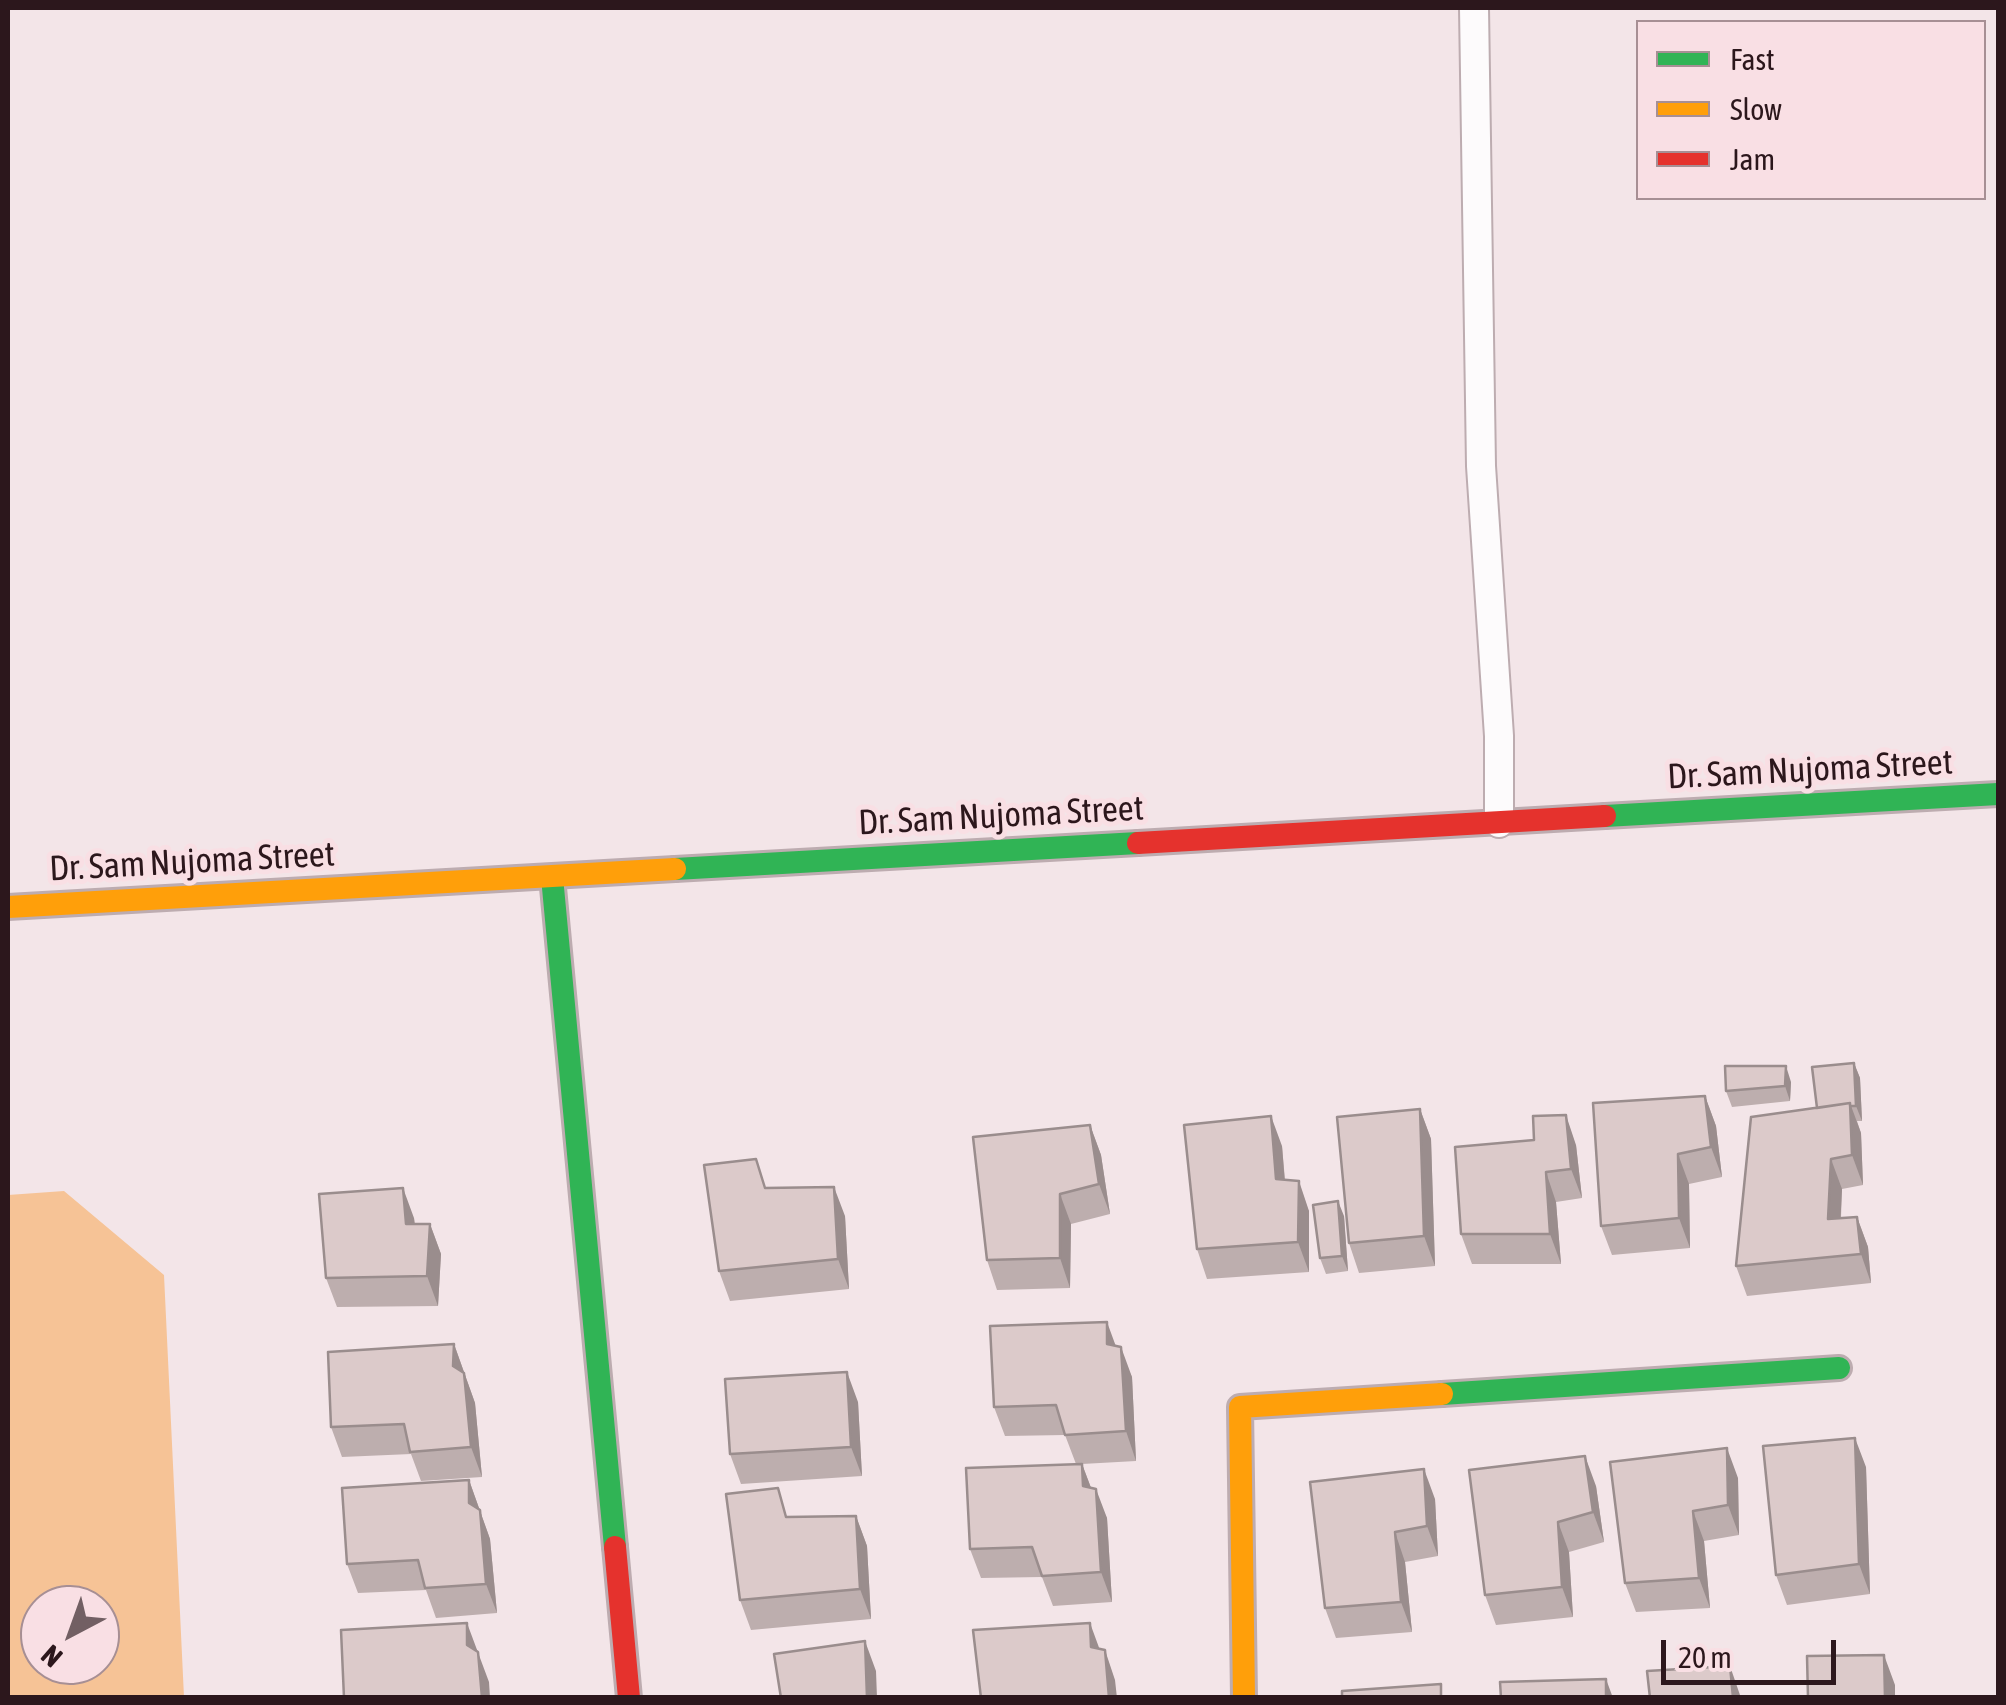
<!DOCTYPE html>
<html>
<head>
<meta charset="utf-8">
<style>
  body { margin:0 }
  #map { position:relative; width:2006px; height:1705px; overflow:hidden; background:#f3e5e8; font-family:"Asap Condensed",sans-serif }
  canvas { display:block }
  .frame { position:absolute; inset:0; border:10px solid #2c171c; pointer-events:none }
  .legend { position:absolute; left:1636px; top:20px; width:350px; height:180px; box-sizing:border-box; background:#f9dfe4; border:2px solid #a78f94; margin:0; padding:12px 18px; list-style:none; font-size:30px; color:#2c171c }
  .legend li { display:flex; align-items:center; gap:20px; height:50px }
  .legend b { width:50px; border:2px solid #a78f94 }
  .north { position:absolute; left:20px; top:1585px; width:100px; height:100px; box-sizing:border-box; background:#f9dfe4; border:2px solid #a78f94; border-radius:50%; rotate:221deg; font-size:28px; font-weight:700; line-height:40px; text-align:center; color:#2c171c }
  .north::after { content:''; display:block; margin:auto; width:35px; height:45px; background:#725f63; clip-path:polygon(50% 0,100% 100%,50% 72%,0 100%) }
  .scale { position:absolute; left:1661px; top:1640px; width:175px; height:45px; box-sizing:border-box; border:5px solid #2c171c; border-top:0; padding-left:12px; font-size:30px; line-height:35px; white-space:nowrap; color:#2c171c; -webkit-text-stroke:8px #f9dfe4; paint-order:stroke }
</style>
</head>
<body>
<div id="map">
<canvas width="2006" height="1705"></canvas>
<div class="frame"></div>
<ul class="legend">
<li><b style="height:12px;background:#30b455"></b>Fast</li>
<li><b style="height:12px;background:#ff9f0a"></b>Slow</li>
<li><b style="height:12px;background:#e5322d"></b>Jam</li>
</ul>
<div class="north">N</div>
<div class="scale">20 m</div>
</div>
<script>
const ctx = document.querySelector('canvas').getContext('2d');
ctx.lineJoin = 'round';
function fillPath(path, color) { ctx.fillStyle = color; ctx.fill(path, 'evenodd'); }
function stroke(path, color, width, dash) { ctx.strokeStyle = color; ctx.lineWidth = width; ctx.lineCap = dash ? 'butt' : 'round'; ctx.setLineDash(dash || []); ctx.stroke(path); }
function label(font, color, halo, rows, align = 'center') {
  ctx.font = font + ' "Asap Condensed",sans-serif'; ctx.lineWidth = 10; ctx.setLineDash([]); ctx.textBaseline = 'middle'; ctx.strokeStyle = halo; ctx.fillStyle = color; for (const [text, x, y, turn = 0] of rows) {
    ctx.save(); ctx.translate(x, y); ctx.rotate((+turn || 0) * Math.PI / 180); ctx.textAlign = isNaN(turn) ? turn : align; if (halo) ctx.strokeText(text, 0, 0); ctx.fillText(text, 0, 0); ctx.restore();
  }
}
fillPath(new Path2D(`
  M64 1191 164 1275 184 1697H8V1195ZM40 1605H100V1665H40Z`), '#f6c396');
const lane = new Path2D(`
  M1474 8 1481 466 1499 736V823`);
const fast = new Path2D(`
  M1605 816 1998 794
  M675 869 1138 843
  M552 877 615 1547
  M1442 1394 1839 1368`);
const slow = new Path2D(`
  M8 907 675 869
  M1244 1698 1240 1407 1442 1394`);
const jam = new Path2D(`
  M1138 843 1605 816
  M615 1547 629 1698`);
stroke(lane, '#bdacb0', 32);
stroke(fast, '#bdacb0', 28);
stroke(slow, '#bdacb0', 28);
stroke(jam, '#bdacb0', 28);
stroke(lane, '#fdfbfc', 28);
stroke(fast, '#30b455', 22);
stroke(slow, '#ff9f0a', 22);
stroke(jam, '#e5322d', 22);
fillPath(new Path2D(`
  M1854 1063 1860 1078 1862 1121H1857L1861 1133 1863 1185 1842 1189 1841 1218 1857 1217 1868 1247 1871 1283 1747 1296 1736 1266 1817 1108Z
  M1791 1082 1790 1101 1732 1107 1726 1091Z
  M1705 1096 1716 1126 1722 1177 1689 1184 1690 1248 1612 1255 1601 1226Z
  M1420 1109 1431 1139 1435 1266 1359 1273 1349 1243Z
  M1090 1125 1101 1155 1110 1214 1071 1224 1070 1288 997 1290 987 1260Z
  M1576 1145 1582 1198 1556 1202 1561 1264H1472L1461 1234Z
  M1282 1146 1285 1180 1309 1211V1272L1207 1279 1197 1249Z
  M767 1188 845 1216 849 1289 730 1301 719 1271Z
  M1344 1216 1348 1271 1326 1274 1320 1258Z
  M414 1218 415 1224H430L441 1254 438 1306 337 1307 326 1278Z
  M454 1344 475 1403 482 1477 421 1481 411 1454 342 1457 331 1427Z
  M1116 1346 1132 1377 1136 1461 1082 1464 1091 1488 1107 1518 1112 1602 1053 1606 1042 1577 981 1578 970 1549 1076 1464 1065 1435 1005 1436 994 1407Z
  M858 1402 862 1476 741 1484 730 1454Z
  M1610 1462 1738 1478 1739 1535 1704 1541 1710 1608 1636 1612 1625 1583Z
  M1866 1467 1870 1594 1787 1605 1776 1575Z
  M469 1480 490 1539 497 1613 436 1618 426 1590 358 1593 347 1564Z
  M1310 1482 1435 1499 1438 1556 1405 1562 1412 1632 1336 1638 1325 1608Z
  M1596 1486 1604 1542 1569 1552 1573 1617 1496 1625 1485 1595Z
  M856 1516 867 1546 871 1619 751 1630 740 1600 789 1517Z`), '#bdaeae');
fillPath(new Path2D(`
  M1854 1063 1860 1078 1862 1121 1856 1106Z
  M1786 1066 1791 1082 1790 1101 1785 1086Z
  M1705 1096 1716 1126 1722 1177 1711 1147Z
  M1850 1103 1861 1133 1863 1185 1852 1155Z
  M1420 1109 1431 1139 1435 1266 1424 1236Z
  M1566 1115 1576 1145 1582 1198 1571 1169Z
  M1271 1116 1282 1146 1287 1209 1276 1179Z
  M1090 1125 1101 1155 1110 1214 1099 1184Z
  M1678 1154 1689 1184 1690 1248 1679 1218Z
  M1831 1159 1842 1189 1839 1249 1828 1219Z
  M1546 1172 1556 1202 1561 1264 1550 1234Z
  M1299 1181 1309 1211V1272L1298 1242Z
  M834 1187 845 1216 849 1289 838 1259Z
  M403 1188 414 1218 417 1254 406 1224Z
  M1060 1194 1071 1224 1070 1288 1060 1258Z
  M1338 1201 1344 1216 1348 1271 1342 1256Z
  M1857 1217 1868 1247 1871 1283 1861 1254Z
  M430 1224 441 1254 438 1306 427 1276Z
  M1107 1322 1118 1352 1107 1344Z
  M454 1344 475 1403 482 1477 471 1447 453 1366Z
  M1121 1347 1132 1377 1136 1461 1126 1431Z
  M847 1372 858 1402 862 1476 851 1447Z
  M1855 1438 1866 1467 1870 1594 1859 1564Z
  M1727 1448 1738 1478 1739 1535 1728 1505Z
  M1585 1456 1596 1486 1604 1542 1593 1512Z
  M1082 1464 1093 1493 1083 1486Z
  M1424 1469 1435 1499 1438 1556 1427 1526Z
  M469 1480 490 1539 497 1613 486 1584 469 1503Z
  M1096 1489 1107 1518 1112 1602 1101 1572Z
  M1693 1511 1704 1541 1710 1608 1699 1578Z
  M856 1516 867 1546 871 1619 860 1589Z
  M1558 1522 1569 1552 1573 1617 1562 1587Z
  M1395 1532 1405 1562 1412 1632 1401 1602Z
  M467 1623 489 1682 490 1698H482L467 1645Z
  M1090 1623 1101 1653 1091 1647Z
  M865 1641 876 1671 877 1698H867Z
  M1105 1650 1115 1680 1117 1698H1109Z
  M1884 1655 1895 1685V1698H1885Z
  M1730 1666 1741 1698H1733Z
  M1606 1679 1613 1698H1606Z`), '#9a8d8d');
const building = new Path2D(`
  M1854 1063 1856 1106H1850V1103L1817 1108 1812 1067Z
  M1725 1066H1786L1785 1086 1726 1091Z
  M1705 1096 1711 1147 1678 1154 1679 1218 1601 1226 1593 1103Z
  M1850 1103 1852 1155 1831 1159 1828 1219 1857 1217 1861 1254 1736 1266 1751 1117Z
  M1420 1109 1424 1236 1349 1243 1337 1117Z
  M1566 1115 1571 1169 1546 1172 1550 1234H1461L1455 1147 1534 1140 1533 1116Z
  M1271 1116 1276 1179 1299 1181 1298 1242 1197 1249 1184 1125Z
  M1090 1125 1099 1184 1060 1194V1258L987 1260 973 1137Z
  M756 1159 765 1188 834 1187 838 1259 719 1271 704 1165Z
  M403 1188 406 1224H430L427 1276 326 1278 319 1194Z
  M1338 1201 1342 1256 1320 1258 1313 1205Z
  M1107 1322V1344L1121 1347 1126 1431 1065 1435 1056 1405 994 1407 990 1326Z
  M454 1344 453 1366 464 1373 471 1447 410 1452 404 1424 331 1427 328 1352Z
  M847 1372 851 1447 730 1454 725 1379Z
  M1855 1438 1859 1564 1776 1575 1763 1446Z
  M1727 1448 1728 1505 1693 1511 1699 1578 1625 1583 1610 1462Z
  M1585 1456 1593 1512 1558 1522 1562 1587 1485 1595 1469 1470Z
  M1082 1464 1083 1486 1096 1489 1101 1572 1042 1576 1032 1547 970 1549 966 1468Z
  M1424 1469 1427 1526 1395 1532 1401 1602 1325 1608 1310 1482Z
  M469 1480V1503L480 1510 486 1584 425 1588 418 1560 347 1564 342 1488Z
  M778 1488 786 1517 856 1516 860 1589 740 1600 726 1494Z
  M467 1623V1645L478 1652 482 1698H344L341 1630Z
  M1090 1623 1091 1647 1105 1650 1109 1698H981L973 1630Z
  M865 1641 867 1698H781L774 1654Z
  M1884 1655 1885 1698H1808L1807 1656Z
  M1730 1666 1733 1698H1650L1647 1671Z
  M1606 1679V1698H1501L1500 1682Z
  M1441 1684V1698H1342V1691Z`);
fillPath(building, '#dccaca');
stroke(building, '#9a8d8d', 2.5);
label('35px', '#2c171c', '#f9dfe4', [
  ["Dr. Sam Nujoma Street",1810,770,-3],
  ["Dr. Sam Nujoma Street",1001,816,-3],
  ["Dr. Sam Nujoma Street",192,862,-3]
]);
</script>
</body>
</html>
